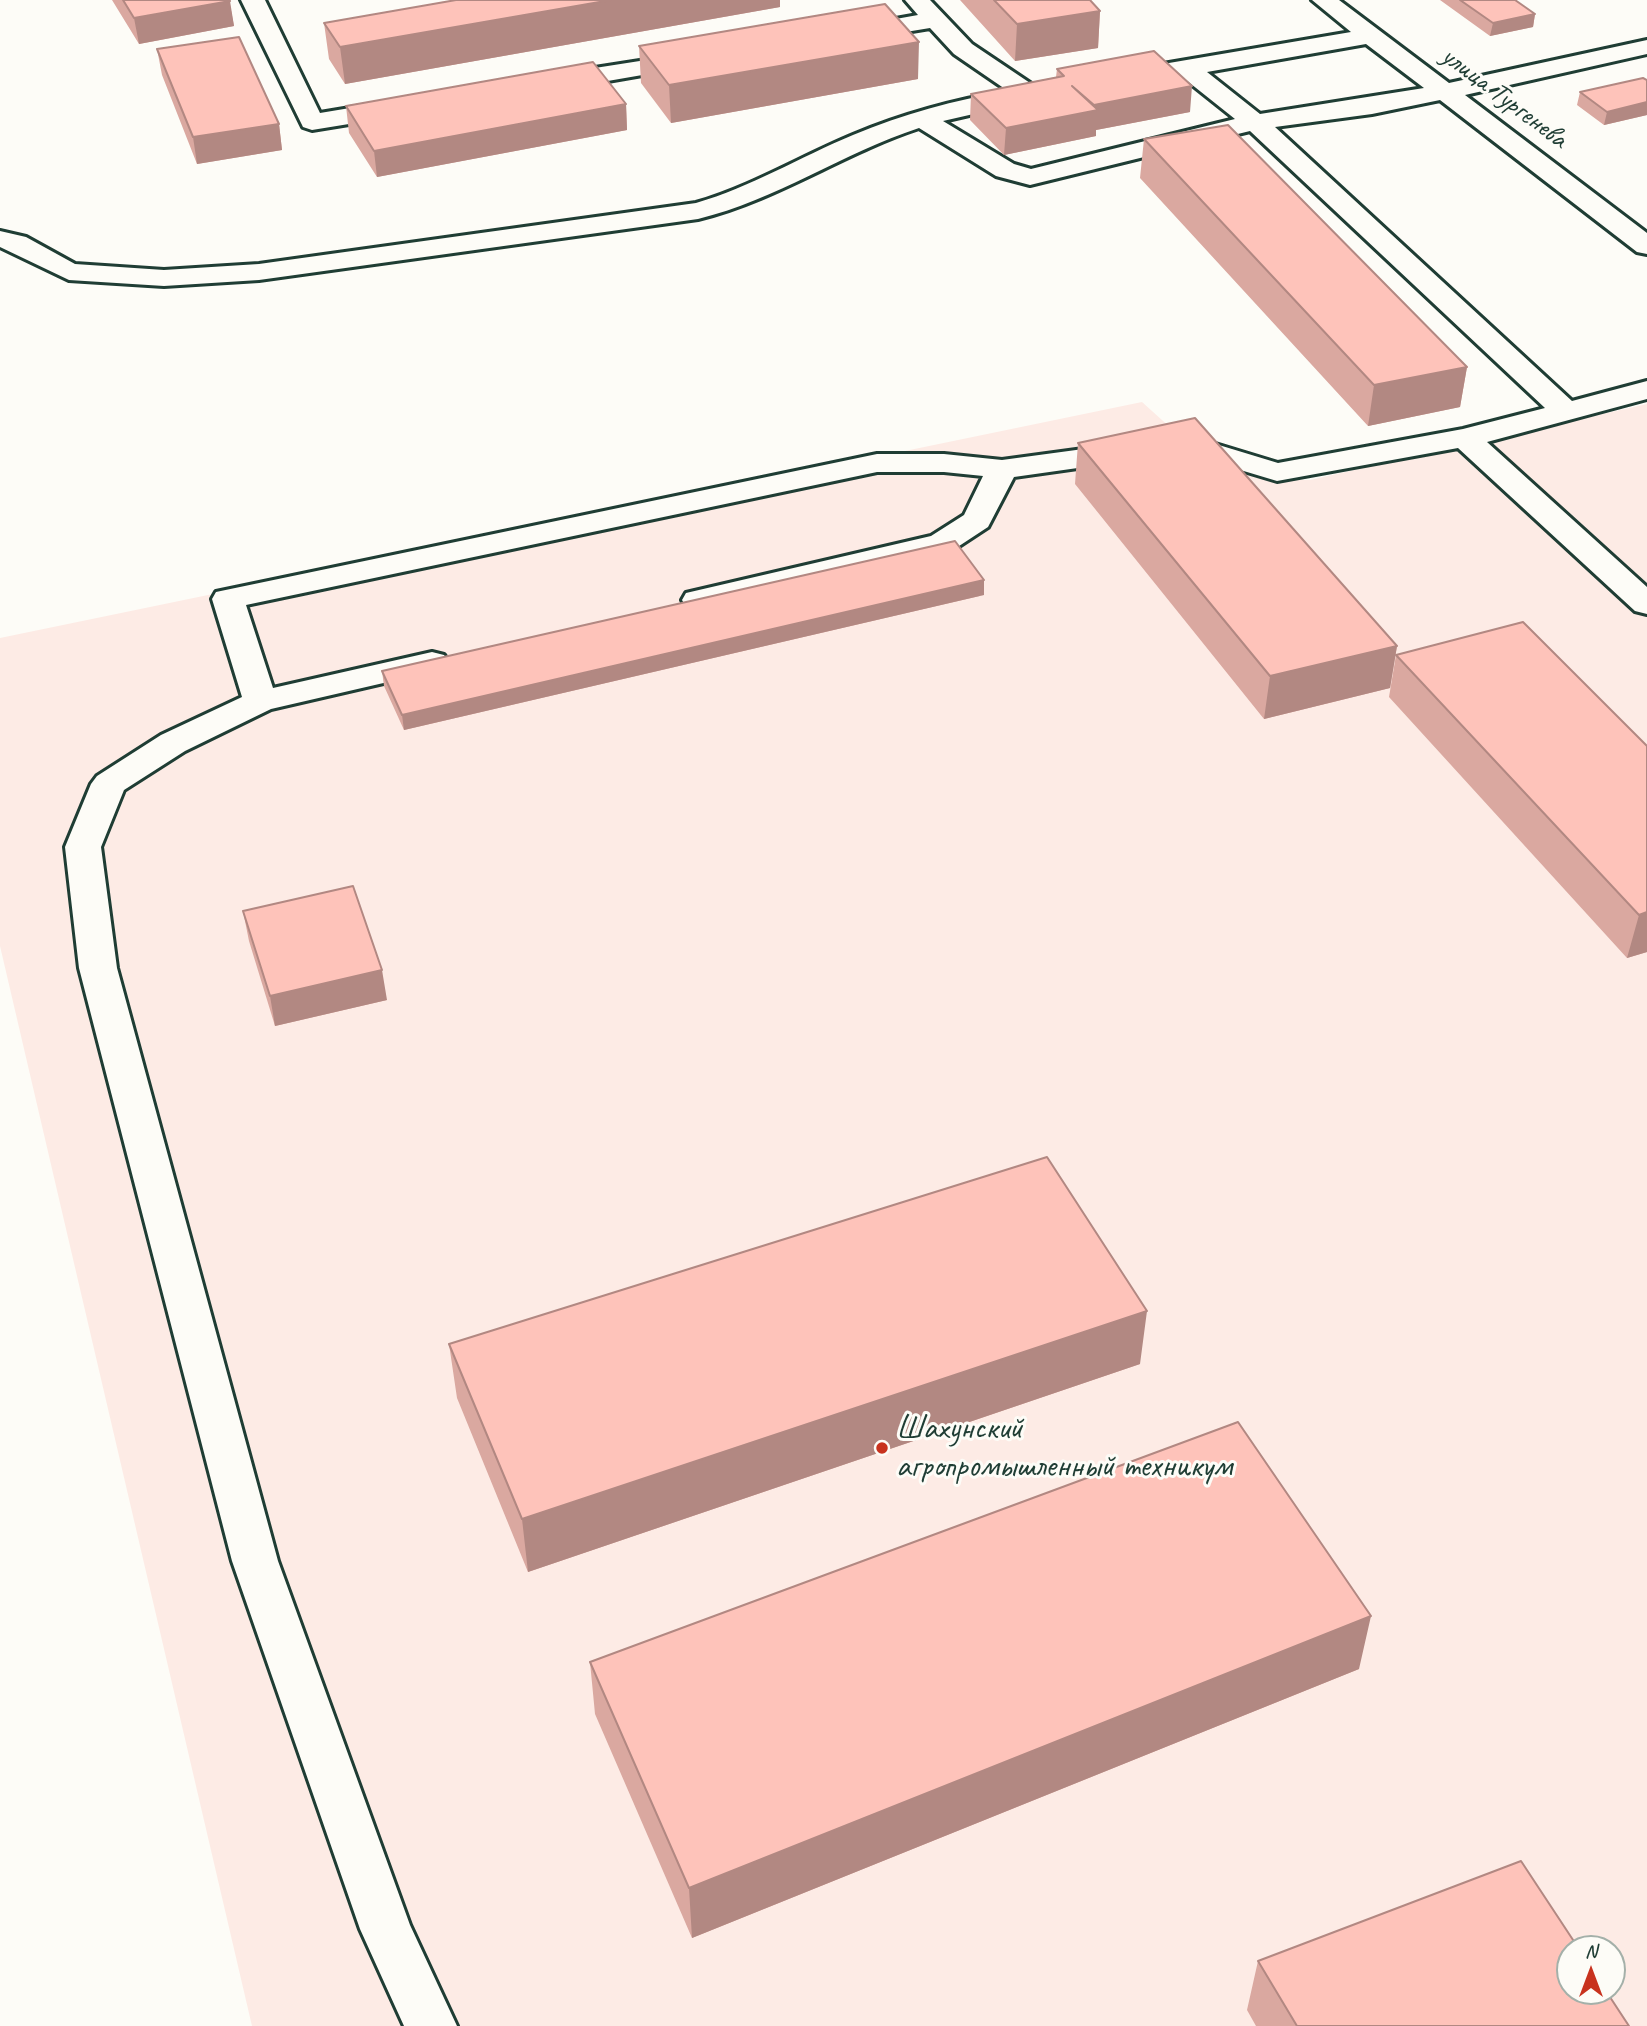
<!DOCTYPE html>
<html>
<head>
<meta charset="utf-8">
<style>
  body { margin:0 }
  #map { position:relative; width:1647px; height:2026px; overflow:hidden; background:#fdfcf7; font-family:Caveat,sans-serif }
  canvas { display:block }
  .north { position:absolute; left:1556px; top:1935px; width:70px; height:70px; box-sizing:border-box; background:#fdfcf7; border:2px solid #a4b0a9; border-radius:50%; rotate:0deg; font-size:19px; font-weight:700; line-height:28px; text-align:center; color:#1f3d34 }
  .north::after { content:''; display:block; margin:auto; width:24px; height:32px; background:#c8321e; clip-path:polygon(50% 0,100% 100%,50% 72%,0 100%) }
</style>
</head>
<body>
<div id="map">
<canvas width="1647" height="2026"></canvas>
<div class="north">N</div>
</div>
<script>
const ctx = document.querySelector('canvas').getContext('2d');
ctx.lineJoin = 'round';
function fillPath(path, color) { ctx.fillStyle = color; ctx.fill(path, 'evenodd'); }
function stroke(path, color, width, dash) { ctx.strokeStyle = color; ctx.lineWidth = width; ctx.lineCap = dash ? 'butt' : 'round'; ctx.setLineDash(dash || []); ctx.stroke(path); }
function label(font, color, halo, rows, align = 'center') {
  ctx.font = font + ' Caveat,sans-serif'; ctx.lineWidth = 6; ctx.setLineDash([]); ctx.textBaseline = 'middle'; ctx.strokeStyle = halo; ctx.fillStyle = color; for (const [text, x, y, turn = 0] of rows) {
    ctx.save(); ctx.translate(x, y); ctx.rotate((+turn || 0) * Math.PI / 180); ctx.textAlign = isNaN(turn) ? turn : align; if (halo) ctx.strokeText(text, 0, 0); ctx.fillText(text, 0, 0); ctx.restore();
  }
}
fillPath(new Path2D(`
  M1142 402 1203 457 1266 479 1310 480 1647 404V2026H252L0 946V638ZM1570 1949H1612V1991H1570Z`), '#fdebe5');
const minor = new Path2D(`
  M241 0H265L320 113 398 100 407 103 411 108 407 113 398 116 312 130 303 127Z
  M905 0H930L972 44 1039 89 1043 94 1039 99 943 121 1014 164 1031 169 1235 119 1181 76 1122 87 1113 84 1109 79 1113 74 1122 71 1351 32 1312 0H1339L1449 83 1647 40V54L1465 95 1647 233V254L1637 252 1440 100 1372 114 1275 127 1572 401 1647 381V399L1487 442 1647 587V614L1635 611 1458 448 1277 481 1207 460 1113 463 1014 477 988 527 953 550 698 610 686 607 682 600 686 593 931 536 964 515 983 476 944 472H877L246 605 273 688 432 652 444 655 449 662 444 669 271 709 185 751 124 790 101 847 117 968 278 1561 410 1925 457 2026H404L360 1929 232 1561 79 968 65 847 91 784 97 776 161 735 242 697 212 599 216 592 877 454H944L1002 460 1113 445 1209 442 1278 463 1463 429 1545 408 1250 131 1030 185 996 176 919 128C843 153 776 200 698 219L259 280 164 286 69 280 0 247V231L26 237 75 264 164 270 259 264 696 203C751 187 800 157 853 135 903 114 955 100 1008 91L954 54 930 28 851 41 842 39 839 34 842 29 851 27 918 15ZM1366 44 1424 88 1260 114 1207 72Z
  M691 53 700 55 703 60 700 65 550 91 541 88 537 83 541 78 550 75Z`);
stroke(minor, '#1f3d34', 6);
fillPath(minor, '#fdfcf7');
fillPath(new Path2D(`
  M112 0H229L234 26 139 44Z
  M456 0H780V7L345 84 329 59 324 23Z
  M960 0H1090L1100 11 1098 48 1015 61Z
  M1440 0H1515L1535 14 1533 27 1490 36Z
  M639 46 918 79 671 123 641 83Z
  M157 49 279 124 282 150 197 164 162 75Z
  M1057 69 1190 112 1096 130V136L1004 155 970 120 971 94 1056 77Z
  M1647 80V115L1604 125 1577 105 1580 92Z
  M626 104 627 130 377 177 349 133 346 106Z
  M1144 139 1467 367 1460 407 1368 426 1140 178Z
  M1078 443 1397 646 1390 688 1264 719 1075 484Z
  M984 595 404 730 384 686 382 671Z
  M1396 655 1647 746V952L1627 958 1389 697Z
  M243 911 387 1000 275 1026 249 941Z
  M449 1344 1140 1364 528 1572 457 1398Z
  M590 1662 1359 1669 692 1938 595 1714Z
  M1258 1961 1629 2026H1256L1247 2010Z`), '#daa8a0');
fillPath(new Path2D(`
  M611 0H780V7L345 84 340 47Z
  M230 1 234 26 139 44 134 18Z
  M1100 11 1098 48 1015 61 1017 24Z
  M1535 14 1533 27 1490 36 1493 23Z
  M919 42 918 79 671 123 669 85Z
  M1192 86 1190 112 1096 130V136L1004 155 1006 128 1094 111V105Z
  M1647 102V115L1604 125 1607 112Z
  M626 104 627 130 377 177 374 151Z
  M279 124 282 150 197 164 193 137Z
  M1467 367 1460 407 1368 426 1374 385Z
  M984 580V595L404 730 402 715Z
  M1397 646 1390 688 1264 719 1270 676Z
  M1647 912V952L1627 958 1639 915Z
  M382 970 387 1000 275 1026 270 996Z
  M1147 1311 1140 1364 528 1572 522 1519Z
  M1371 1616 1359 1669 692 1938 689 1888Z`), '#b28882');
const building = new Path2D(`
  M123 0H229L230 1 134 18Z
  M456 0H611L340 47 324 23Z
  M994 0H1090L1100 11 1017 24Z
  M1460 0H1515L1535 14 1493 23Z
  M885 4 919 42 669 85 639 46Z
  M239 37 279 124 193 137 157 49Z
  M1154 51 1192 86 1094 105 1072 86 1098 110 1006 128 971 94 1064 76 1057 69Z
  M593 62 626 104 374 151 346 106Z
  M1643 78 1647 80V102L1607 112 1580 92Z
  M1228 125 1467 367 1374 385 1144 139Z
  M1195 418 1397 646 1270 676 1078 443Z
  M955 541 984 580 402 715 382 671Z
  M1523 622 1647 746V912L1639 915 1396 655Z
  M353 886 382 970 270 996 243 911Z
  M1047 1157 1147 1311 522 1519 449 1344Z
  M1238 1422 1371 1616 689 1888 590 1662Z
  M1521 1861 1579 1949H1570V1991H1606L1629 2026H1297L1258 1961Z`);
fillPath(building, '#fec3ba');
stroke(building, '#b28882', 2);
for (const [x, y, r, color] of [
  [882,1448,7,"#c8321e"]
]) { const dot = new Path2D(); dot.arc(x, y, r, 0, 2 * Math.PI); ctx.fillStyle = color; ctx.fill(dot); stroke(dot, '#fdfcf7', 2.5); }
label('28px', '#1f3d34', '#fdfcf7', [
  ["улица Тургенева",1504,98,37]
]);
label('33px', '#1f3d34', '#fdfcf7', [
  ["Шахунский",896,1429],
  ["агропромышленный техникум",896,1467]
], 'left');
</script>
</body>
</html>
